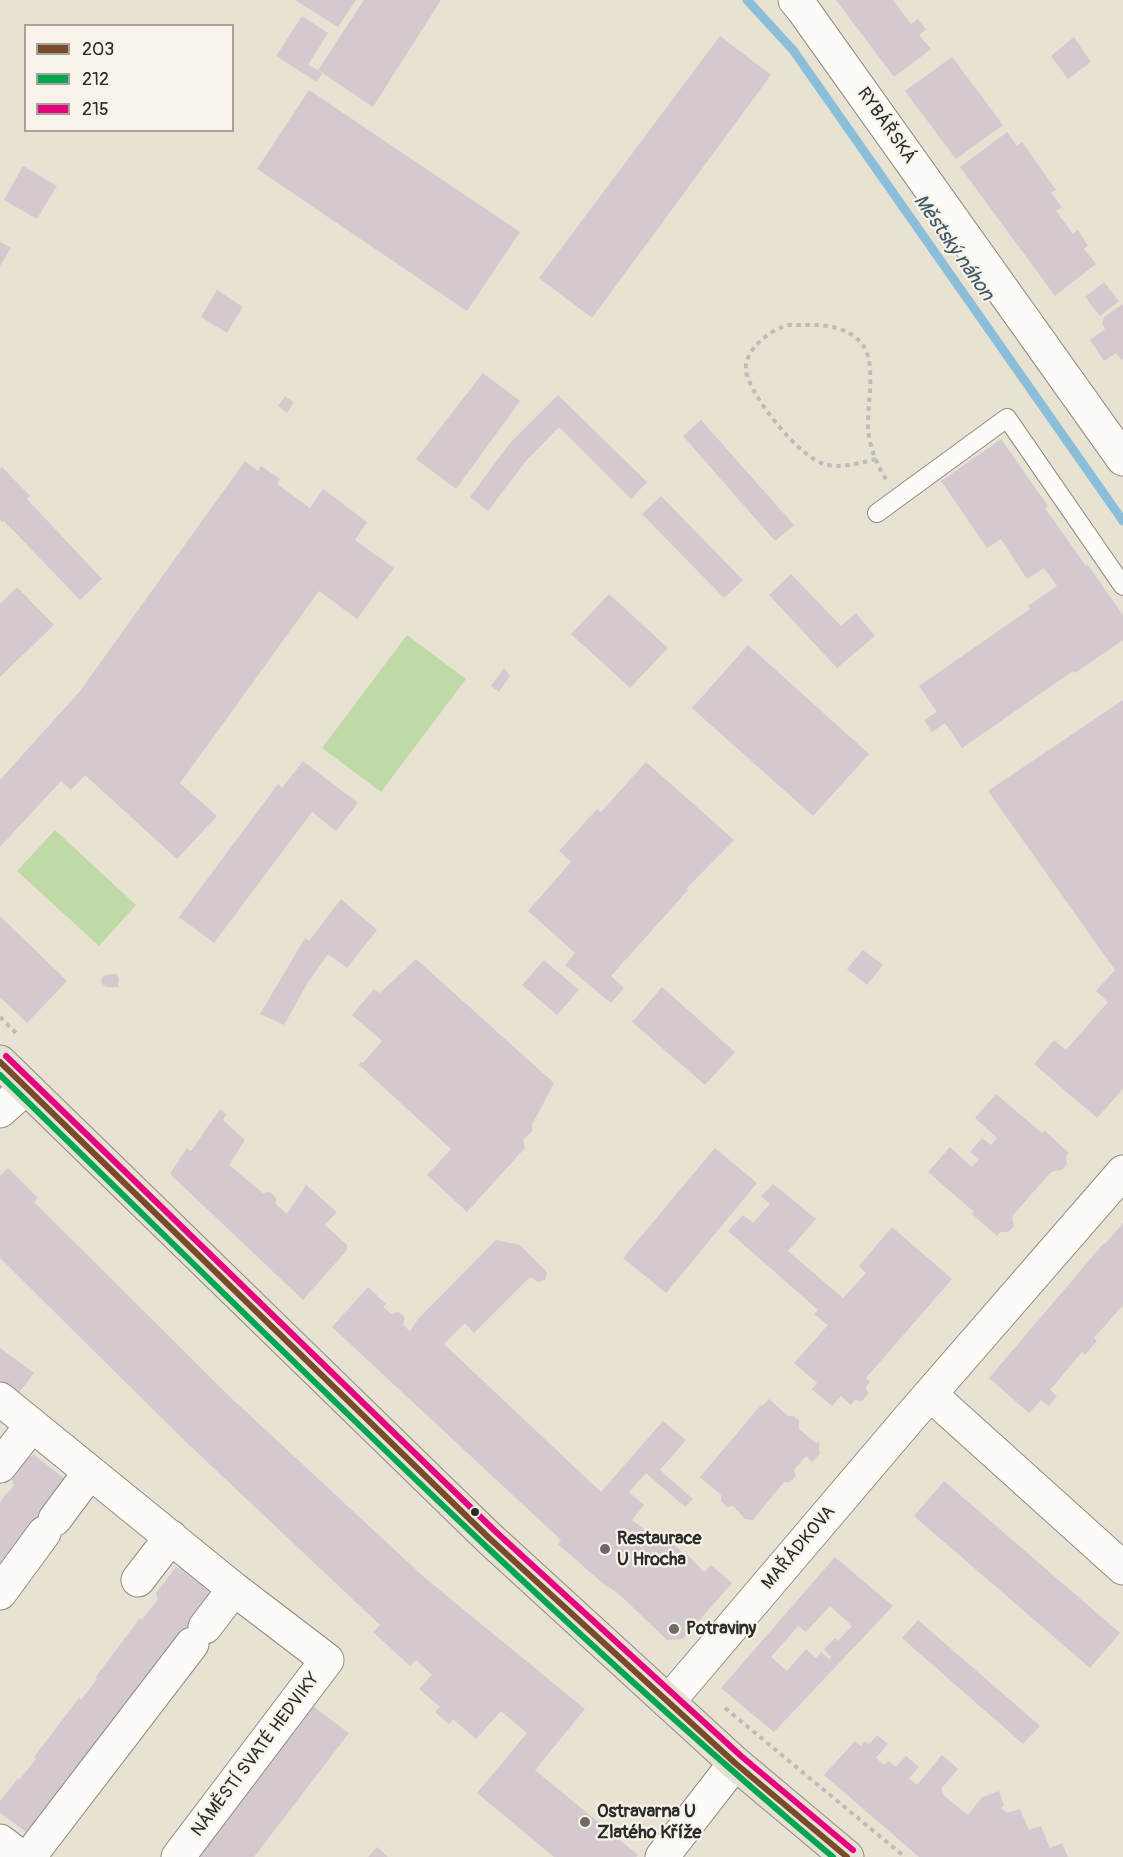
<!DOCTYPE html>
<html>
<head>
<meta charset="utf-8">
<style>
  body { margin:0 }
  #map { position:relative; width:1123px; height:1857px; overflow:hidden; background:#e8e2d3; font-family:Pangolin,sans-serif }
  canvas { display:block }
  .legend { position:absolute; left:24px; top:24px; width:210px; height:108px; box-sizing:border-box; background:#f7f3e8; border:2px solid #a5a39c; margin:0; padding:8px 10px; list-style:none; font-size:18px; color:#2b2b2b }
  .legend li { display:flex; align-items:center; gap:12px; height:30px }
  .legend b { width:30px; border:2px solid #a5a39c }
</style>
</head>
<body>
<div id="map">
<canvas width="1123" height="1857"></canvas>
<ul class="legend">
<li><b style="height:8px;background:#7a4b2a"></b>203</li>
<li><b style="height:8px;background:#00a651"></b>212</li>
<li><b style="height:8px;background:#e5007d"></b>215</li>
</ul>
</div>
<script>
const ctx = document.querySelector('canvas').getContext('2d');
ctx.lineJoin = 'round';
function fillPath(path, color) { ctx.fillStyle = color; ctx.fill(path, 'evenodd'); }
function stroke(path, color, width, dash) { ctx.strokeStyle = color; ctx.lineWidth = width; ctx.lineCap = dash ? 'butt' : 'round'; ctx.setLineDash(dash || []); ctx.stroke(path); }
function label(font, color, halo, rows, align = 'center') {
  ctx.font = font + ' Pangolin,sans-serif'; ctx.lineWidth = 4.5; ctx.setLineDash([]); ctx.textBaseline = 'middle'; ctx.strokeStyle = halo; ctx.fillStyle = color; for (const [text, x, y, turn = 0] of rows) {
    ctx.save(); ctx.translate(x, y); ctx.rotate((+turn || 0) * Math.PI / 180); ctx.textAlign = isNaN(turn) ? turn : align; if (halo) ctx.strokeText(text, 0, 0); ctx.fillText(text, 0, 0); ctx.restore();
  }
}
fillPath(new Path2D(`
  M407 635 466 679 381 792 322 748Z
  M55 830 136 905 99 946 17 871Z`), '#c0daa7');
stroke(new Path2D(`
  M747 0 793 50 1123 521`), '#8bbfd9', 9);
fillPath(new Path2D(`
  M295 0H356L338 27Z
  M364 0H441L373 107 318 70 322 74 317 82 276 56 302 16 328 33 308 65 318 70Z
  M836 0H893L911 24 918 19 926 30 919 35 931 49 894 77Z
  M720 36 771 75 592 318 539 278Z
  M1074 37 1091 62 1068 79 1051 56Z
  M952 57 1003 125 956 159 905 91Z
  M309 90 520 232 467 311 257 169Z
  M1007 132 1017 146 1022 142 1056 190 1051 193 1062 207 1056 211 1073 234 1078 230 1088 246 1084 249 1096 264 1055 296 960 167Z
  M23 166 57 186 37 219 4 200Z
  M0 242 11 248 0 266Z
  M1104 282 1119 301 1100 316 1085 297Z
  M217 290 243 307 227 333 201 317Z
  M1123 304V358L1121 360 1116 353 1104 361 1090 340 1105 329 1102 323 1104 317Z
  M483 373 520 401 456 489 416 459Z
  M558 395 647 482 631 499 559 427 526 461 488 511 470 497 509 444Z
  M285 396 294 403 287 413 278 406Z
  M701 420 794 525 775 541 683 436Z
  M1001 439 1048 506 1045 508 1086 566 1088 565 1123 615V640L1075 673 1073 671 962 748 945 723 932 732 924 720 937 712 919 686 1030 609 1028 606 1057 586 1044 568 1027 579 1001 539 987 548 941 481Z
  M245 461 258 471 261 466 280 479 277 484 310 508 323 489 367 522 355 540 394 568 357 619 319 591 180 783 217 816 177 859 85 775 71 790 61 781 0 847V780L80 691Z
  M2 467 30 496 27 499 102 579 80 600 4 521 2 522 0 519V469Z
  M661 496 743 580 724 598 642 514Z
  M791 574 841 626 856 613 875 636 837 668 769 595Z
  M17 587 54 625 0 677V604Z
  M609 594 668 648 630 688 571 634Z
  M748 645 869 754 813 816 692 708Z
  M504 668 510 676 499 692 491 686Z
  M1123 700V1089L1097 1118 1034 1064 1054 1040 1066 1050 1108 1002 1096 991 1115 970 988 791Z
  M303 761 358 803 336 831 312 812 214 943 179 917 278 784 282 788Z
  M646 762 734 840 686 889 688 890 611 976 624 988 611 1003 565 965 575 953 528 911 571 862 559 851 597 809 601 812Z
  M341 899 377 930 347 968 328 954 307 984 284 1025 260 1014 305 938 309 941Z
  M0 916 67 981 27 1023 0 997Z
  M863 950 883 965 867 985 847 969Z
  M416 959 554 1083 532 1125V1131L523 1140 525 1148 467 1212 427 1175 451 1149 359 1065 361 1061 363 1063 382 1041 352 1015 374 989 380 993Z
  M544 960 579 990 557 1015 522 985Z
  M110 974H116L119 978 118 987H106L101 983 102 977Z
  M662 987 735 1052 705 1085 632 1022Z
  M996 1094 1042 1133 1044 1130 1069 1153 1066 1156 1067 1164 1062 1170 1054 1171 1050 1173 1014 1214 1012 1218 1014 1226 1008 1232H1000L997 1236 972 1214 974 1212 928 1172 950 1147 972 1167 979 1159 970 1152 982 1138 991 1145 997 1138 975 1118Z
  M220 1109 226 1114 223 1120 245 1140 229 1165 263 1193 270 1192 276 1198V1204L287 1214 306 1185 337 1212 325 1225 347 1245V1250L303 1300 170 1174 187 1148 191 1151Z
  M715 1148 757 1183 666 1293 623 1258Z
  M8 1168 38 1198 34 1202 227 1394 425 1578 585 1709 535 1770 638 1855 636 1857H554L477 1793 527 1733 501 1711 476 1739 453 1719 449 1724 435 1712 440 1707 419 1689 432 1675 416 1660 410 1666 373 1632 380 1625 185 1441 0 1258V1176Z
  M773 1184 816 1219 788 1251 843 1298 866 1273 859 1266 892 1227 952 1279 866 1378 870 1382 866 1387 868 1394 862 1401 855 1400 851 1405 841 1396 832 1406 812 1389 817 1383 794 1363 828 1325 814 1314 818 1310 728 1231 743 1215 753 1223 770 1204 761 1196Z
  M1123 1223V1305L1094 1338 1097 1341 1085 1355 1082 1352 1050 1390 1057 1396 1049 1406 1041 1400 1029 1413 989 1378 1104 1243 1105 1244Z
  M496 1240 520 1245 545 1270 547 1273 545 1280 538 1282 530 1277 474 1333 465 1323 444 1344 601 1492 663 1421 686 1440 660 1470 693 1499 685 1507 646 1473 629 1492 644 1505 632 1520 665 1546 670 1541 682 1552 677 1557 680 1560 686 1553 704 1572 711 1565 732 1583 683 1639 667 1640 622 1597 608 1586 607 1587 558 1544 561 1540 332 1327 368 1287 386 1304 383 1307 391 1314 398 1312 403 1315 405 1319 403 1325 410 1331 418 1319Z
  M0 1348 34 1373 18 1394 0 1381Z
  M769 1399 788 1416H794L799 1421V1429L816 1443 819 1442V1452L822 1451 812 1462 806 1456 794 1470 796 1476 790 1482H784L753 1520 745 1519 733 1506 727 1507 721 1501V1495L700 1477 761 1405 762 1406Z
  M33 1454 68 1481 0 1569V1503L6 1493 7 1494 14 1485 12 1483 13 1481 11 1479 30 1455 32 1457Z
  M944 1481 1120 1633 1090 1668 914 1516Z
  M835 1557 893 1606 774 1732 721 1688ZM830 1606 852 1626 838 1641 835 1638 824 1649 831 1657 829 1659 821 1652 816 1658 806 1649 787 1671 771 1657 798 1626 806 1632Z
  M176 1567 178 1569 179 1567 214 1592 187 1628 189 1630 29 1834 0 1813V1801L18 1778 20 1779 36 1759 34 1757 79 1698 81 1700 97 1679 95 1678 140 1618 142 1620 158 1599 156 1593Z
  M918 1620 1040 1726 1023 1744 902 1638Z
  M310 1704 349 1733 254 1857H193Z
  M877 1735 888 1744 876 1758 884 1765 889 1761 896 1767 906 1756 919 1767 909 1778 917 1785 942 1755 958 1769 941 1789 943 1795 968 1815 981 1798 999 1791 1004 1805 1001 1808 1007 1813 1020 1809 1029 1830 1041 1826 1050 1848 1062 1843 1068 1857H919L824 1775 855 1741 861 1746 864 1741 869 1744Z
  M377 1847 388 1857H368Z`), '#d5c9d0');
const service = new Path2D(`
  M877 513 1007 418 1123 586`);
const minor = new Path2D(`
  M0 1111 26 1088
  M930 1394 1123 1568
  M0 1399 234 1589 327 1660 178 1857
  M0 1466 32 1425
  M55 1519 90 1472
  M138 1580 171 1537
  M0 1593 44 1533
  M205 1627 234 1589
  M668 1702 911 1416 1123 1172
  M0 1841 21 1857
  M29 1857 192 1644
  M662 1857 735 1763`);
const tertiary = new Path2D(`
  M795 0 804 11 1123 459`);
const primary = new Path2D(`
  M0 1062 489 1538 735 1763 847 1857`);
stroke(service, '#8f8c85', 20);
stroke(minor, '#8f8c85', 35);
stroke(tertiary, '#8f8c85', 35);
stroke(primary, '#8f8c85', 35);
stroke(new Path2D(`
  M876 459C860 463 844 468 827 465 801 460 750 396 746 371 743 350 772 328 790 325 796 325 802 325 808 325 828 325 848 327 862 344 877 362 867 405 868 428 869 445 877 466 886 479
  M0 1017 17 1034
  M725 1708 905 1857`), '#bdbcba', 4, [4.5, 4.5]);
stroke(service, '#fcfbf8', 18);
stroke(minor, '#fcfbf8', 33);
stroke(tertiary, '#fcfbf8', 33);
stroke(primary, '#e6e1d4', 33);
stroke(new Path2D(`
  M0 1062 489 1538 735 1763 847 1857`), '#7a4b2a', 6);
stroke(new Path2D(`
  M0 1075C273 1340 541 1612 833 1857`), '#00a651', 6);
stroke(new Path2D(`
  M6 1056 495 1531 741 1756 853 1850`), '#e5007d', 6);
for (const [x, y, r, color] of [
  [475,1512,5,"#2b2b2b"],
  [605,1549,6,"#6d6b66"],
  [674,1629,6,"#6d6b66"],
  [585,1822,6,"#6d6b66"]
]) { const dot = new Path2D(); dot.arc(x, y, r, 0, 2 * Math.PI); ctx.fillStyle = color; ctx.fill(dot); stroke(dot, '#f7f3e8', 2); }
label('18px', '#2b2b2b', '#f7f3e8', [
  ["RYBÁŘSKÁ",886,126,55],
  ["MAŘÁDKOVA",799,1548,-50],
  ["NÁMĚSTÍ SVATÉ HEDVIKY",256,1755,-53]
]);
label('bold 18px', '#2b2b2b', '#f7f3e8', [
  ["Restaurace",617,1539],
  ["U Hrocha",617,1560],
  ["Potraviny",686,1629],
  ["Ostravarna U",597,1812],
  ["Zlatého Kříže",597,1833]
], 'left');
label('italic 20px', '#3f5a69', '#f7f3e8', [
  ["Městský náhon",953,248,55]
]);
</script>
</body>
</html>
